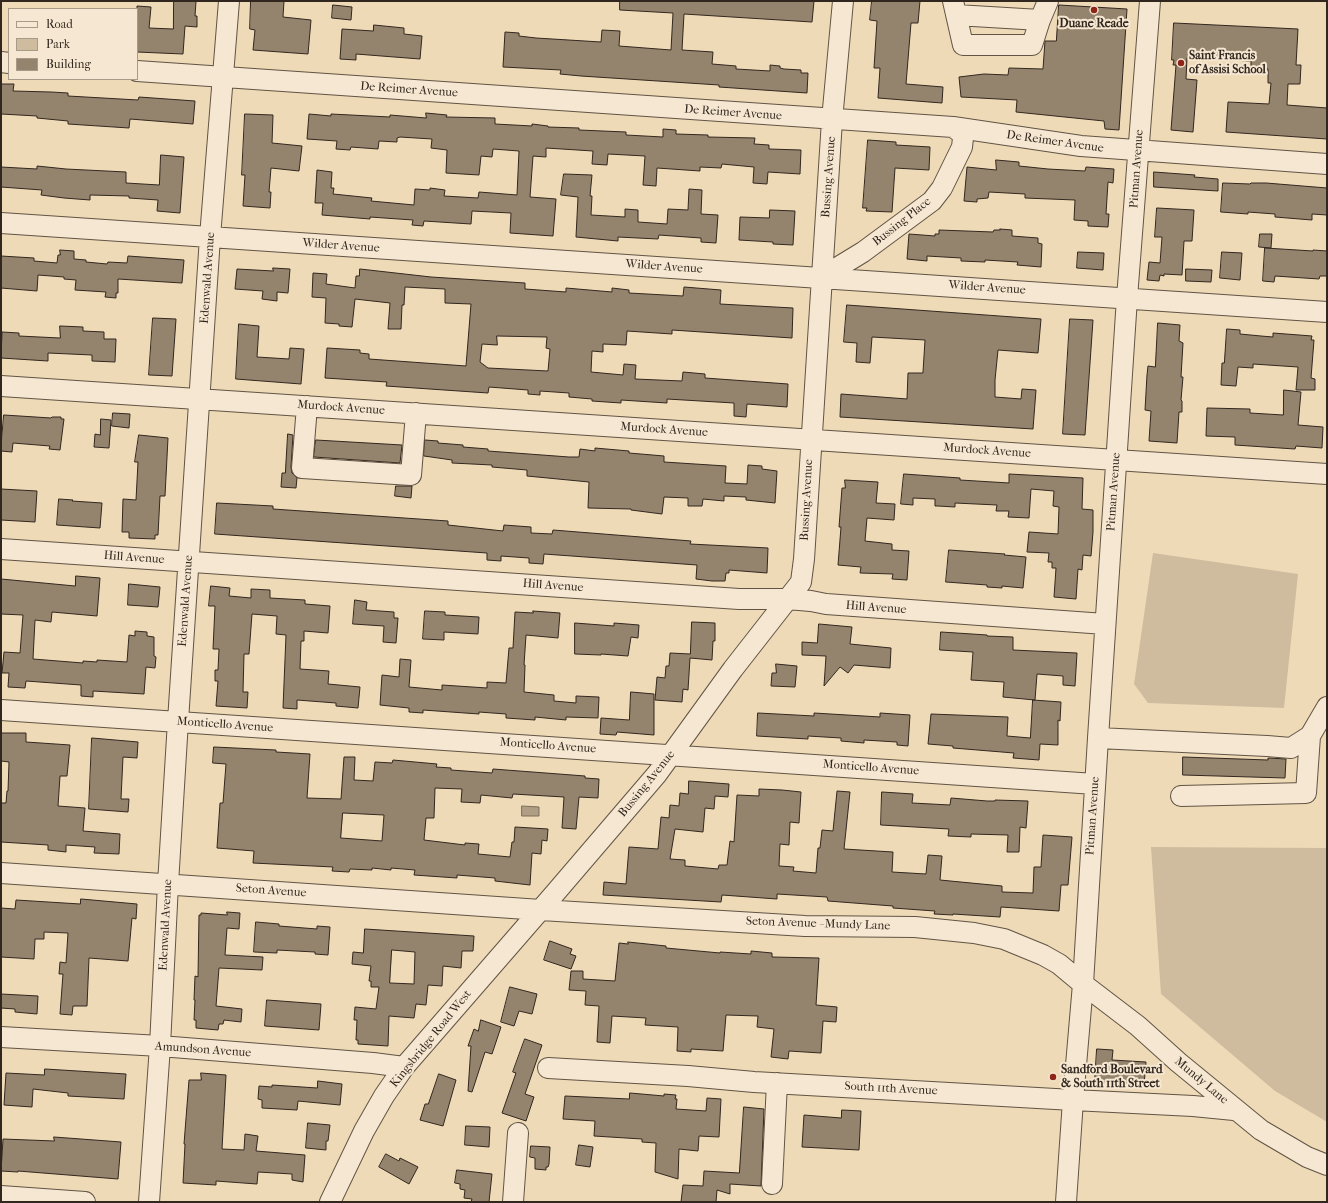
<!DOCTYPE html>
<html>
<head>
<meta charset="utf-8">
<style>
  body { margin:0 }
  #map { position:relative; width:1328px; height:1203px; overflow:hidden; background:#efdab8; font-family:"IM FELL French Canon",serif }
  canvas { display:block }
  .frame { position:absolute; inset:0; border:2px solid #32271e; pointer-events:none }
  .legend { position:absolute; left:8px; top:8px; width:130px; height:72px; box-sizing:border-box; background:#f5e7d1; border:1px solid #a79a89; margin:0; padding:5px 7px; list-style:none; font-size:12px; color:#32271e }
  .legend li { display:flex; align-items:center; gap:8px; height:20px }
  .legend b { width:20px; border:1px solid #a79a89 }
</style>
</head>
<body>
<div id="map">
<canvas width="1328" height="1203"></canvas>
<div class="frame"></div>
<ul class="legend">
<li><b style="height:5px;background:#f5e7d1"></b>Road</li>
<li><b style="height:11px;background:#cfbc9e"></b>Park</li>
<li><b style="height:11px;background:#94846e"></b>Building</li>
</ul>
</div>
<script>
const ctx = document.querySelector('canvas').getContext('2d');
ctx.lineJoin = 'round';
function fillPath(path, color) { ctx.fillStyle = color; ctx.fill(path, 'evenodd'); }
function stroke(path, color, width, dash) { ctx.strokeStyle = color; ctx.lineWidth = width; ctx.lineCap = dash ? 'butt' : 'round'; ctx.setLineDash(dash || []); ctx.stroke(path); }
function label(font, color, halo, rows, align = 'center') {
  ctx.font = font + ' "IM FELL French Canon",serif'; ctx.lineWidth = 4; ctx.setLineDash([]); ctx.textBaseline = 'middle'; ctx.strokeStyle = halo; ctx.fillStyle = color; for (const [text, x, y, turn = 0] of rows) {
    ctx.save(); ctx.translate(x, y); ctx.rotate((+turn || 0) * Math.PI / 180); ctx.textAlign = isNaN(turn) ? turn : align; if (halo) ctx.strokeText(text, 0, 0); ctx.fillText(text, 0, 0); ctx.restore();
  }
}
fillPath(new Path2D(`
  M1153 553 1298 574 1284 708 1148 703 1134 684Z
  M1151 847 1327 848V1122L1275 1091 1161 994Z`), '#cfbc9e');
const water = new Path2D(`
  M522 806 539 807V816H522Z`);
fillPath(water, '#af9d84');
stroke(water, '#7d6e5b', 1);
const building = new Path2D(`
  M174 1H196L195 16H197V27L185 26 183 54 137 52V6L151 7 149 28 173 29Z
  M251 1H284L283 17 311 20 308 54 253 50 255 30 250 29Z
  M620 1H814L812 22 684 14 682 50 713 52 712 64 736 66V69L770 71V65L780 66V68L784 69 801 70V73H808L807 93 719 87V85L581 76 560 74 561 70 503 67 505 32 519 33V36L536 38 601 42 602 30 620 31 619 46 671 50 673 13 620 10Z
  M872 1H920L918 23H911L906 84 943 87 942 103 878 98 880 68H874L877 21 870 20Z
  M333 5 352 7 351 20 332 18Z
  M1059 5 1127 9 1119 130 1105 129 1104 121 1016 112 1017 100 961 97 959 77 984 74 1008 75 1009 68 1043 69 1045 41H1056Z
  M1174 23 1298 29 1296 65H1301L1300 84H1288L1287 105 1327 108V139L1226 132 1228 102 1269 104 1271 83H1268V69L1251 68V61L1187 58 1186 79 1197 80 1193 132 1171 130 1176 65H1173L1174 60H1172Z
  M374 25 404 28V34L422 36 420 59 356 54V60L340 59 342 29 373 31Z
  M1 84H14L13 91 51 92 68 93V96L138 100 139 97 195 101 193 124 130 119 129 128 68 124V121L37 118V116L1 114Z
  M426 113 447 115 446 117 495 118V124L532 126V124L548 126V127L579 128V130L626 132V135L663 137V129L676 130V134L708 135V137L755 138 754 144 769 145V149L801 150 800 174 768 172 767 184 753 183 754 167 722 164 721 168 700 167V171L657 168 656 186 643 185 645 156 608 154 607 165 592 164 593 151 546 148V157L533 156 530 197 556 199 553 236 510 233 511 213 472 211 471 224 424 221 423 226 412 225 413 220 370 217V219L322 215 323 203H315L317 170 332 172 331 188H334L333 194 372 198 371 201 414 205 415 189 430 190V188L445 190 444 196 478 198 479 192 517 195 519 151 493 149 492 157 481 156 479 175 446 173 447 150 431 148 432 139 400 137 397 138V142L379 141 378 149 351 147 350 150 336 149 337 141 307 139 309 114 331 116V114L390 117V115L426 118Z
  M245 114 273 115 272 143 302 146 299 171 271 168 269 192H271L270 208 243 206 245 175H242Z
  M868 140 896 142V145L930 147 929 170 895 168 892 212 866 211 867 208H863Z
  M161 155 184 157 180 213 157 211 158 200 129 198V196L90 195V200L64 198 41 195 42 190 1 187V167L37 169V166L66 169 126 172V183L159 185Z
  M996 160 1019 162V166L1048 169 1085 171 1086 167 1114 169 1113 183 1108 182 1106 214H1109L1108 227 1088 226V221L1074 220 1075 200 1025 198V194L989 192 988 198 977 199V202L964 201 967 167 996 170Z
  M1154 172 1195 175 1194 177 1218 179V191L1154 187Z
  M564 174 592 175 590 196H592L591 215 625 217V209L638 210V222L667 224 668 209 688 210 689 189 702 190 701 214 718 215 716 243 701 242V238L659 235 658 239 618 237V241L576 237 578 197 561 195Z
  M1223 183 1250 184 1251 183H1266L1327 188V215L1312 214V220L1275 217V214L1248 212V214L1221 212Z
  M1157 208 1194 210 1192 241H1184L1182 275 1164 274V276L1160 275 1159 281 1147 280 1149 262 1160 263 1162 237H1155Z
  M770 210 795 211 793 245 773 244V242L739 240 740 217 769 218Z
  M1000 229 1012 230V236L1038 238V243L1042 244 1041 267 1017 265 1018 262 985 260V262L961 261V258L927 256V261L907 259 909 234 935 236V234H939V230L993 232 994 230H1000Z
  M1260 234H1272L1271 248 1259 247Z
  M1265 248 1313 251V250L1327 251V276H1320L1319 279 1275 276 1274 282 1263 281Z
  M60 250 74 251V259L86 260V262L107 264 108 262 127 263 128 256 184 260 182 283 118 279V293H116V298L105 297 106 292 75 290 76 280 64 279V277L38 275 37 291 1 288V256L34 258V261L57 263 58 255H60Z
  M1078 252 1104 253 1103 270 1077 268Z
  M1222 252 1242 253 1240 280 1220 278Z
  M273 268 290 269 288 293 277 292V301L262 299 263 291 235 289 237 269 273 271Z
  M360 269 431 277 525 283V289L566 292V288L612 292V288L629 290V293L683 296 684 287 721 290 720 304 793 308 792 338 672 330V334L627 331 626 345 603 344V352L592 351 591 372 623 375 624 364 636 365 635 379 682 381 683 372 705 374V378L788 384 787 407 747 404 746 417 734 416V403L667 399V403L621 400V403L592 401V399L569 397V393L540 391V395L528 394V390L489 387 488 393 386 386 387 382 325 378 327 348 360 350V353L369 354V359L466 366 471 304 445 303V289L405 287 404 305H402L401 329H388L390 303 355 299 352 327 339 326V324L325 323 326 298 312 297 313 273 327 274 326 284 355 288 356 276H359ZM497 336 547 337 546 348 550 349 548 371 488 368 480 362 482 344 497 345Z
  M1186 269 1212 270 1211 282 1186 281Z
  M847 305 1041 319 1038 353 998 350 995 380V397L1021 399 1022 389 1036 390 1033 429 840 417 841 394 907 399 908 373H923V372L925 340 872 337 870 363 856 362 857 343 844 342Z
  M153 318 176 319 172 376 149 375Z
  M1070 319 1093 320 1085 435 1063 434Z
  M1158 323 1180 325 1179 341 1183 343 1181 377H1183L1181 400 1182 401V412H1179L1177 443 1149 441 1151 411 1145 410 1147 375 1148 366 1155 367Z
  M239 324 259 326 257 357 289 359 290 348 304 349 301 384 236 379Z
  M60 326 83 327V331L104 332V339H116L115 362 92 361V355L48 353V361L1 358 2 332 19 333V336L60 338Z
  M1227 329 1240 330V334L1261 336 1273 337V333L1312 336 1311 340H1314L1311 378 1315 379V390H1296L1298 367 1253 364V368L1238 367 1236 386 1221 385 1222 363H1224Z
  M1284 390 1301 392 1298 425 1323 427 1322 448 1296 446 1295 449 1235 445V437L1206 436 1207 408 1250 409V413L1283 415Z
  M113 413 130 414 129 428 112 426Z
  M4 415 51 418 52 417H61V419H64L60 450 49 449 50 446 13 443 12 452 1 451Z
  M101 419 111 420 109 448 94 447 95 434 100 435Z
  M288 434 293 435 291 467 292 473 297 478 296 488 281 487 282 473H285Z
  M139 435 168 438 165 496H160L158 535H155V539L129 538V532H122L123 499 136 500 138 462H135Z
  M316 440 402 445 400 463 314 457Z
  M425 440 438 441V443L463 445V447L488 449V451L569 457H579L580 449 595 451V448L629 451V453L664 456V462L726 466 725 483 747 484 748 465 762 466V469L777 471 775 503 746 500V497L724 496V501L703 499 702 506H688V498L664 497 662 514 631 510V509L588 508 589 482 527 476V470L492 467V465L452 463V460L424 456Z
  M904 474 960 478V480L1009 483V474L1083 478 1082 509 1093 510V532L1091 556 1083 555 1082 570 1078 569 1076 599 1054 597 1056 568H1052V562H1048L1049 553 1027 552 1029 532 1058 534 1059 507 1053 506 1054 491 1031 489 1029 518 1008 517 1009 511H996L997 505 955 503V507L938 506H935V499L913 498V505L901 504Z
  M845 480 878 482 876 503 895 504 894 520 867 518 865 541 892 544V550L909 551 907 580 892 579 893 574 860 573 861 567 838 565 841 527H839L842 488H845Z
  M396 486H412L411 498 395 496Z
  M1 489 37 491 35 522 1 520Z
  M59 499 73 500 72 501 102 503 100 528 57 525Z
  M217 503 273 506V509L448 521V525L503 531 504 525 531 527V533L552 534 553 530 691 541 690 544 768 548 767 573 729 570V573H726L725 581H712L696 579 697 565 544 554 543 564 529 563V558L501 556V561L487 560V553L215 534Z
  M949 550 1005 554 1004 555 1026 557 1023 588 1002 586V588L987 587V585L946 582Z
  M76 576 100 578 97 616 52 612 51 622 35 620 33 659 83 663V661L97 662V660L127 662 129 635 135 636V631L147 632V636L154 637V656L156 657 155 668 146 667 144 694 93 691V697L81 696V685L26 681 25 688 8 687 9 673H2L4 652 20 653 23 615 1 614V579L75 586Z
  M129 584 160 587 158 607 128 605Z
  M211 586 230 588 229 596 251 598V589L270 590V598L305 600V604L330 606 328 633 304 631V641H301L300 669 329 671 328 684 360 687 358 708 336 706V703L297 700V709L283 708 286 635 276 634 277 616 252 614 249 654H244L243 692H248L247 708 216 706 218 681H215V670H218L219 649H213L215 606H209Z
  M355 600 367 602 366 610 394 612V618H398L396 643 383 642 384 626 353 624Z
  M425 611 445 612V615L479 617 478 634 444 632V640L423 639Z
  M533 611 560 613 558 638 526 635 524 665H525L524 692 554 695V701L576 703V696L599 697 598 718 566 717V720L535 717V720L506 718V714L479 712V714L423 710V713L409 712V708L380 705 382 675 399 677 400 659 411 660 409 687 442 690V685L487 688V682L506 683 509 648H513L515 612 533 613Z
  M692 622 715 623V641H713L712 660 690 658 688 690 683 689 682 702 655 700 657 677 665 678 666 666H669L670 653 690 654Z
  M575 623 614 626V623L639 625 638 638 631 637 628 656 601 654V655L575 654Z
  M819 624 852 627 850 644 891 648 890 668 854 665 848 673 840 667 824 686 826 656 802 655V642L817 643Z
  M941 632 987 635V636L1013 637V650L1077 653 1075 686 1063 685V676L1037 674 1035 700 1003 697 1004 682 971 680 973 652 940 650Z
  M776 664 797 666 795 687 771 686 772 673H776Z
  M631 692 654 694V735L617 732 616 735 600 734 601 718 629 720Z
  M1033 700 1061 702 1060 721 1058 720V745L1040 744 1039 760 1013 758 1014 753 953 748V746L928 744 931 714 1008 717 1007 736 1030 738Z
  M758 713 814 716V713L880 717V713L910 715 908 746 897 745V742L864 740V743L841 741V738L808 736V739L757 736Z
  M1 733H26V742L70 745 67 776H60L58 806 85 808 83 831 120 834 119 854 94 853 95 847 66 845V852L48 850V845L1 842V803H6L7 791H8L9 762 1 761Z
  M92 738 138 742 137 758 123 757 121 799H129L128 812 89 809Z
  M214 747 276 750V752L310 754 307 798 341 799 344 757H355L354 780 373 781 375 762 392 763 393 760 437 764 436 767 451 768V770L492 773 493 769 585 776V778L599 779 598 798 579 797 576 829 562 828 564 797 513 794 512 798 481 795 480 803 461 802 462 789 435 788 434 818H426L424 840 465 845V843L479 844 478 854 510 857 512 842H514L515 827 548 829 547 841 542 840 541 854 532 853 530 885 495 881V878L457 875V878L414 875 415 870 391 868V870L372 868V870L350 869 349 872 332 871 333 867 253 863 254 851 217 848 220 803H223L226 764 213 763ZM343 813 384 815 382 841 341 838Z
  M1183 757 1268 760V758L1286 759 1285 778 1183 775Z
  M689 781 729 784 728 797 715 796 714 809 705 808 703 832 675 829 670 859 685 860V866L718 869 719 865H727L730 841 734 842 737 795 759 796V789L782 790 801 792 799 823 790 822 789 845 780 844 779 866 794 867 793 871 816 873 818 848H820L822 830 833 831 837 791 850 792 844 849 893 852 892 872 926 874 928 855 942 856 940 880 1002 886V892L1033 893 1034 867H1041L1043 835 1072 837 1068 885H1061L1059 911 1001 907 1000 917 953 914V915L934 914 935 911 893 908V906L828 901 827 897 777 894V899L722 895 721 902 603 895 604 882 626 884 629 847 658 849 661 817 669 818 670 805 679 806 680 793 688 794Z
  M882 792 913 794 912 803 950 805 951 798 987 801H995V800L1028 801 1026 828 1020 827 1019 852H1007L1008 835 971 834V837L948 836 949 829 881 825Z
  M81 899 137 904 136 919 132 918 128 961 89 958 87 1006H73L72 1015 60 1014 63 974H59L60 962 66 963 68 933 44 932V939H35L34 959 1 957V908L15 909 16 900 80 904Z
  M227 912 240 913 239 929 227 928 225 955 263 957 262 970 219 968 216 1006 242 1009 241 1022 224 1020 223 1024H219L218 1030 196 1028V1020H194L195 1000H194L195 976 198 977 199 915H201V913L227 915Z
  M256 922 279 924V926L317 929V926L330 927 328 955 315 954V952L277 950V953L254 952Z
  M365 929 474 936 473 951H462L461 968 443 966 442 986 428 985 426 1005 416 1004 414 1018 389 1016 388 1046 358 1044V1040H356L357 1020H354L355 1007 376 1009 379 987H371V981H369L371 966 352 964 353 952 363 953ZM392 950 415 952 414 984 390 983Z
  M550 941 572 949 570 954 576 956 571 969 544 960Z
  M628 942 666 946V948L720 953V952L751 954V951L772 953V957L819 958 816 1005 837 1007 836 1022 823 1021 821 1053 789 1051 788 1059 771 1057 774 1029 757 1027 758 1016 726 1015 723 1051 691 1049V1052L677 1051 678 1027 645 1025 646 1018 612 1016 610 1043 597 1042 599 1006 585 1005 586 991 569 990 571 971H583V979L615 981 619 943 628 944Z
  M510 987 537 994 532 1014 519 1011 514 1026 501 1022Z
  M1 994 38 996 37 1014 15 1012V1009L1 1008Z
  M267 1000 321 1004 319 1030 265 1026Z
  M481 1020 501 1027 492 1054 485 1052 472 1092 468 1091 471 1046H468L474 1029 478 1031Z
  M525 1039 542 1045 525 1094 534 1097 526 1121 502 1113 516 1073 513 1072Z
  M1097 1049 1113 1050 1112 1060 1146 1062 1144 1085 1095 1081Z
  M45 1069 126 1074 124 1099 68 1096V1093L33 1089 32 1107 4 1105 6 1073 44 1075Z
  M201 1073 226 1075 222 1149 244 1150 245 1134 258 1136 256 1151 305 1155 303 1182 292 1180V1174L258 1172 257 1184 216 1181V1185L183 1183 185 1144H184L189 1080H201Z
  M439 1074 456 1080 443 1126 420 1120 425 1104H428Z
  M318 1081 342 1084 340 1105 298 1101 297 1110 262 1108V1100L258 1099 259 1086 272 1087V1085L317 1088Z
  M630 1093 664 1096V1094L676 1095 675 1099H677L676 1109 706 1111 707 1098 721 1099 719 1137 699 1136 698 1151 679 1149 678 1179 655 1172 656 1143 642 1142V1139L594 1136 595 1121 563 1119 565 1096 629 1099Z
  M744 1107 764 1109 761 1186 730 1184V1194L717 1190 716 1202H681L683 1185 703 1186 704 1171 739 1173Z
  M842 1110 861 1111 859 1150 802 1147 804 1115 841 1118Z
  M308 1123 330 1125 328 1141H326V1150L306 1148Z
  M466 1126 490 1127 489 1147 465 1145Z
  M54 1137 121 1142 118 1179 18 1171V1172L1 1171 3 1139 54 1141Z
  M579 1145 593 1147 590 1167 576 1165Z
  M531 1146 550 1147 549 1164 548 1167H546V1170L535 1169V1158L530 1157Z
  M386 1154 399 1161 400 1158 418 1167 409 1184 379 1167Z
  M457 1170 492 1174 489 1202H471L472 1199 464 1198 465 1190 460 1189V1184L455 1183Z`);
fillPath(building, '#94846e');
stroke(building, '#32271e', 1);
const minor = new Path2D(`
  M953 1 963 45H1032L1040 20 1048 1
  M956 15 1040 20
  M1 62 9 63
  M137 71 953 127 1081 146 1327 164
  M1 223 1327 312
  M822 277 863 252 932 201 942 188 962 147 963 138 961 133 953 127
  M1 386 1327 474
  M307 406 302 468 411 475 416 413
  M1 549 739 599H787L811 601 826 604 1105 624
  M1 710 1095 784
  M1098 738 1267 746 1291 748 1310 736 1327 707
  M1181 796 1306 793 1310 736
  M1 873 541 910 805 926 915 927 974 933 1004 939 1043 955 1059 964 1083 984 1138 1026 1178 1062 1261 1130 1307 1157 1327 1165
  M1 1037 160 1046 373 1063 404 1067
  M548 1068 688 1076 754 1082 1073 1100 1193 1106 1234 1110
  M772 1184 777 1083
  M1 1196 85 1202
  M149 1202 160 1046 168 884 178 721 210 237 229 1
  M330 1202 364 1131 384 1096 404 1067 556 892 657 774 733 669 801 582 804 559 832 120 843 1
  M513 1202 518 1133
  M1066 1202 1073 1100 1083 984 1098 738 1127 298 1150 1`);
stroke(minor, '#615444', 22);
stroke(minor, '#f5e7d1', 20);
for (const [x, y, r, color] of [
  [1094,10,4,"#8f2418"],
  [1181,63,4,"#8f2418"],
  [1053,1077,4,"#8f2418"]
]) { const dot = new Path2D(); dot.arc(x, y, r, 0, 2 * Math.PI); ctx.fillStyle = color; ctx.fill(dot); stroke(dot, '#f5e7d1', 1.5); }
label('bold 12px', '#32271e', '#f5e7d1', [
  ["Duane Reade",1094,24,"center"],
  ["Saint Francis",1189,56],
  ["of Assisi School",1189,70],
  ["Sandford Boulevard",1061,1070],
  ["& South 11th Street",1061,1084]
], 'left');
label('12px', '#32271e', '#f5e7d1', [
  ["De Reimer Avenue",409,90,4],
  ["De Reimer Avenue",733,113,4],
  ["De Reimer Avenue",1055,142,8],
  ["Pitman Avenue",1137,169,-86],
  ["Bussing Avenue",829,177,-86],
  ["Bussing Place",902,222,-38],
  ["Wilder Avenue",341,246,4],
  ["Wilder Avenue",664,267,4],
  ["Edenwald Avenue",208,278,-86],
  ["Wilder Avenue",987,288,4],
  ["Murdock Avenue",341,408,4],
  ["Murdock Avenue",664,430,4],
  ["Murdock Avenue",987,451,4],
  ["Pitman Avenue",1114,492,-86],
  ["Bussing Avenue",807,500,-87],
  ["Hill Avenue",134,558,4],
  ["Hill Avenue",553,586,4],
  ["Edenwald Avenue",186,601,-86],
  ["Hill Avenue",876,608,4],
  ["Monticello Avenue",225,725,4],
  ["Monticello Avenue",548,746,4],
  ["Monticello Avenue",871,768,4],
  ["Bussing Avenue",647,784,-51],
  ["Pitman Avenue",1093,816,-86],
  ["Seton Avenue",271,891,4],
  ["Seton Avenue - Mundy Lane",818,924,2],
  ["Edenwald Avenue",166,925,-87],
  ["Kingsbridge Road West",431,1039,-51],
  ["Amundson Avenue",203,1050,4],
  ["Mundy Lane",1201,1081,40],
  ["South 11th Avenue",891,1089,3]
]);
</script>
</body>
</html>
